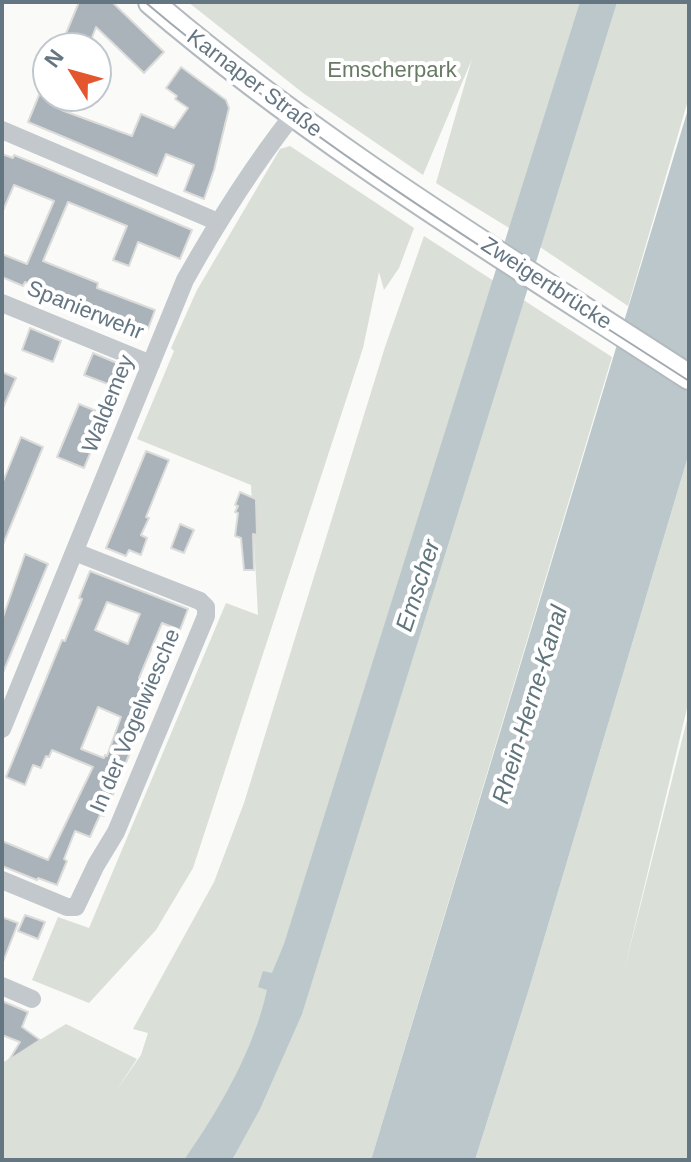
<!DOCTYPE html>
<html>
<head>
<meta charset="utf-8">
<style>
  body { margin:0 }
  #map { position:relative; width:691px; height:1162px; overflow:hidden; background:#fafaf8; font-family:Helvetica,sans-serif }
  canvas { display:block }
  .frame { position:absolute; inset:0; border:4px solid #657683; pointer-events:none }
  .north { position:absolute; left:32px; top:32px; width:80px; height:80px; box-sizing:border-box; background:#fff; border:2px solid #c1c8cd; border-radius:50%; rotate:307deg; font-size:22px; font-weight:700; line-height:32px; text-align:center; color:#657683 }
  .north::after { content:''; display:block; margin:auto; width:28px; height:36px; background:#e4572e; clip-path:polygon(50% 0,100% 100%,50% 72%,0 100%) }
</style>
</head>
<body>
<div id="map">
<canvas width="691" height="1162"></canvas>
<div class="frame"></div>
<div class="north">N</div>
</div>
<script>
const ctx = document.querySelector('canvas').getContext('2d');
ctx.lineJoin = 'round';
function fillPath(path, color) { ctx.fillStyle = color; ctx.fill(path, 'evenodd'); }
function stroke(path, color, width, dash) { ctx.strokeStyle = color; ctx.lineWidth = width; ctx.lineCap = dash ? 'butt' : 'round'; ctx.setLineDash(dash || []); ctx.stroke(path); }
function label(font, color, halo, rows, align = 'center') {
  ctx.font = font + ' Helvetica,sans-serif'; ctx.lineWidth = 8; ctx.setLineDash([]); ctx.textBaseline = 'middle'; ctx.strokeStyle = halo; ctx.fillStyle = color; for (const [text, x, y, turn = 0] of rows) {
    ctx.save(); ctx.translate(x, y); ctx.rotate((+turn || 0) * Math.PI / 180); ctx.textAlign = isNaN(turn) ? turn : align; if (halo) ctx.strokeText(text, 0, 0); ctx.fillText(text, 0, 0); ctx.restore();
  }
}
fillPath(new Path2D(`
  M188 2H689V97L628 306 540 247 436 183 472 59 423 175 303 93Z
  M290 146 414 228 399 268 384 290 379 272 363 348 193 868 156 930 89 1003 32 980 58 917 89 928 226 603 258 615 251 485 137 439 174 351 171 348 197 290 280 149Z
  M424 236 612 357 371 1160H2V1063L66 1024 137 1059 116 1091 141 1055 148 1033 133 1029 214 882 244 803 385 347Z
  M689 453V700L624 971 689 712V1160H475L529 989Z`), '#dadfd7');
fillPath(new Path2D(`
  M580 2H617L302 1014 260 1109 232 1160H184C219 1110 254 1050 267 990L258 987 263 971 272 973 284 944Z
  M689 106V453L529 989 475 1160H371Z`), '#bbc7cb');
const building = new Path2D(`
  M79 2H112L164 52 144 73 96 27 88 48H60Z
  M181 67 226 100 229 108 214 170 204 199 184 191 194 165 166 154 157 176 28 122 48 73V100L52 101 50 104 64 111 132 136 141 114 174 128 188 108 175 99 177 96 166 88Z
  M2 154 13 158 14 155 41 166 192 230 180 259 138 242 129 266 113 260 127 226 68 202 43 261 98 283 97 288 155 310 148 329 25 282 23 286 2 277V254L27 264 54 201 14 185 2 213Z
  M30 328 61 341 53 362 22 350Z
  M93 353 124 366 116 387 84 375Z
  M2 372 16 378 2 410Z
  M79 404 106 415 84 468 57 457Z
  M21 437 43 447 2 547V484Z
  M146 451 169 460 146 517 149 518 141 535 147 538 141 555 129 550 126 556 106 548Z
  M240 492 256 499 257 535 253 534 254 570H244L241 538 235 536 238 513 235 512 238 506 235 505Z
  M180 524 194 530 184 553 171 548Z
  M25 554 48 564 2 675V620Z
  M90 571 188 609 180 630 162 623 139 678 157 686 147 711 143 709 132 737 136 738 104 816 100 815 90 837 75 831 64 859 67 861 57 885 38 878 37 880 2 866V841L48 860 93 767 52 750 49 757 46 756 41 768 33 765 25 785 6 777 62 640 65 641 82 599 79 598ZM107 602 140 614 128 644 95 630ZM98 707 121 717 107 756 105 755 104 758 81 749Z
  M25 915 45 922 38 939 18 931Z
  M2 917 18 923 3 962H2Z
  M2 1001 28 1012 22 1027 40 1040 9 1060 20 1042 2 1035Z`);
fillPath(building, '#aab3b9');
stroke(building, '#dcdcda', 2);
const secondary = new Path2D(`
  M151 2C317 144 506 258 689 377`);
stroke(secondary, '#b3babf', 28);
stroke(new Path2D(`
  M2 130 218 222
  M2 303 151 364
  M2 729 185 280C217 223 252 167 293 115
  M2 880 67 907H76L96 865 116 832 206 616V607L200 601 75 552
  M2 986 32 999`), '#c3c8cc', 18);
stroke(secondary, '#fff', 24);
stroke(new Path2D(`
  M145 2C314 145 503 261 689 381`), '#a2aab0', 2);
label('22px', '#687a64', '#fff', [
  ["Emscherpark",392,71]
]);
label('22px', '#657683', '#fff', [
  ["Karnaper Straße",254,84,37],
  ["Zweigertbrücke",546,284,33],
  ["Spanierwehr",85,311,22],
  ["Waldemey",109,404,-68],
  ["In der Vogelwiesche",136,721,-67]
]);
label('italic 24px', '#60757c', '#fff', [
  ["Emscher",419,586,-72],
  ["Rhein-Herne-Kanal",531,705,-73]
]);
</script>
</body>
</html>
